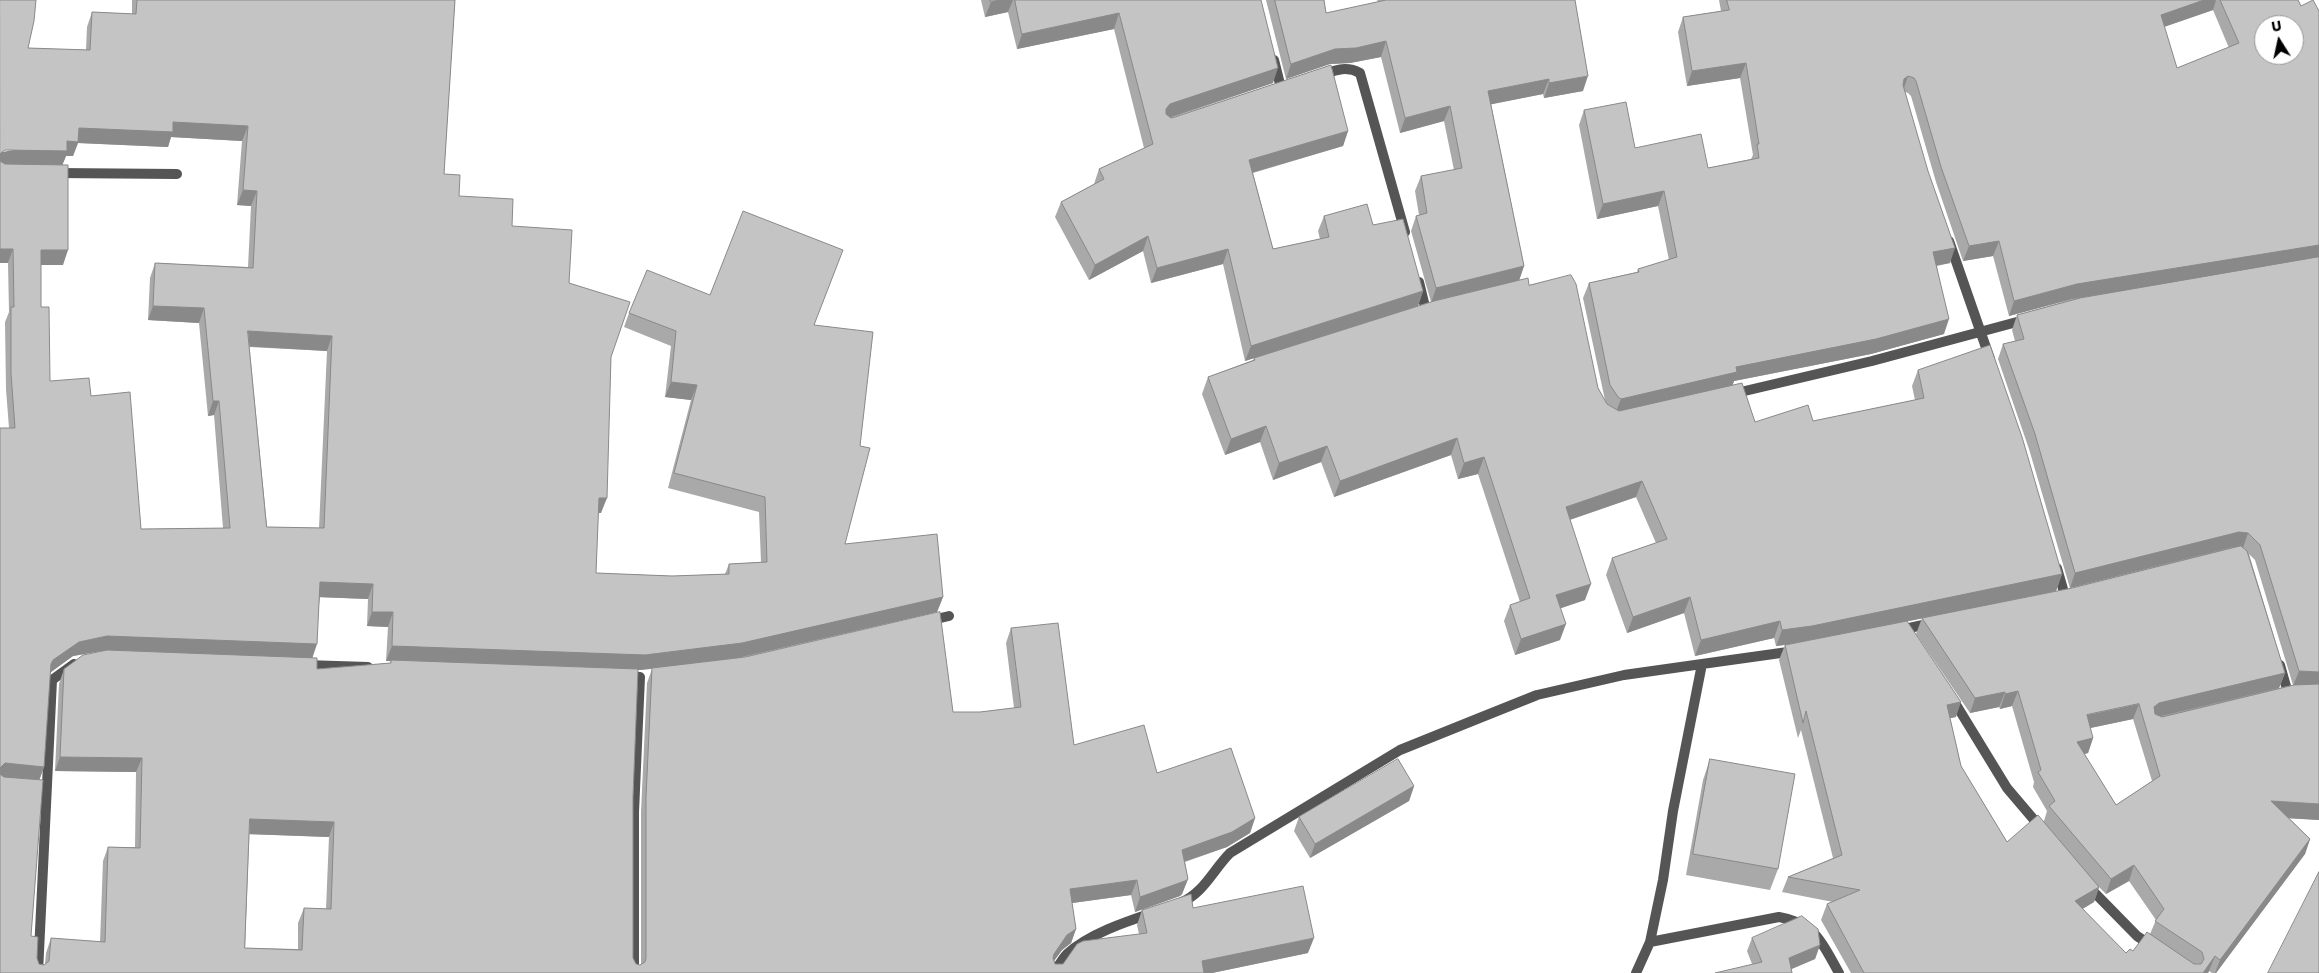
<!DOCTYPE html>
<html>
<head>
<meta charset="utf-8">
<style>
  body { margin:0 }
  #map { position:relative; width:2319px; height:973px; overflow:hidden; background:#fff; font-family:Poppins,sans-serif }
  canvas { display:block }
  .north { position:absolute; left:2254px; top:15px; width:50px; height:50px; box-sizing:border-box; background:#fff; border:1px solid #999; border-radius:50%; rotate:350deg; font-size:14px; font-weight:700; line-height:20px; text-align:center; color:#000 }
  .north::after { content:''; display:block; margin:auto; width:18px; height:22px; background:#000; clip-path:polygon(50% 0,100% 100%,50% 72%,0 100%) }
</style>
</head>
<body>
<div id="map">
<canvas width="2319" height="973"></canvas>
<div class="north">U</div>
</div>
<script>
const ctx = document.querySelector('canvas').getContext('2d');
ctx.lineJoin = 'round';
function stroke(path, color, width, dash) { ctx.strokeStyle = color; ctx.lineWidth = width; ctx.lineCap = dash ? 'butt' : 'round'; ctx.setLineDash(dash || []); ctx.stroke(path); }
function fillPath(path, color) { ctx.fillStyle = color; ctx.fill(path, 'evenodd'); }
stroke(new Path2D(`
  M1274 60 1281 88 1287 87
  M1319 76C1334 71 1345 65 1360 73L1405 232
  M56 173 177 174
  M1949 241 1990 359
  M1419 282 1426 311 1431 310
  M1732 394 1872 361 2028 319
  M2057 568 2065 596
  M928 621 949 616
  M1900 630 1932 623
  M305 665 368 667
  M2280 665 2288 693H2319
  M625 676 640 677 634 812V973
  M1952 698 2007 788 2041 828
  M2088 886 2137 936 2152 946
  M1180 903C1203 894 1213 870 1230 853L1400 750 1477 719 1537 695 1624 675 1702 664
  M1650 942 1779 917C1816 923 1822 943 1839 973
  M38 973 52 680 74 664
  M1054 973C1058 967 1062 959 1067 954 1089 934 1125 922 1152 913
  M1636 973 1650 942 1663 880 1673 811 1702 664 1795 651`), '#555', 10);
fillPath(new Path2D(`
  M132 0H455L444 174 459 196 512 226 569 283 611 357 601 513H598L596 573 672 576 725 574 729 564 761 562 759 512 668 488 691 400 665 397 671 346 624 327 629 313 710 295 814 325 845 544 943 597 937 612 740 658 953 712H980L1014 708 1006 643 1011 628 1074 745 1157 773 1255 818 1250 833 1227 847 1185 862 1188 879 1182 894 1180 896 1135 912 1131 895 1072 903 1076 929 1071 943 1062 950 1054 961 1055 964H1063L1139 934 1137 925 1142 910 1193 908 1308 953 1212 973H0L9 428 6 389 5 322 9 312 8 263 28 48 86 50 87 27 92 12 132 14ZM171 137 242 141 237 205 251 206 248 267 155 263 150 278 148 320 199 323 208 416 214 415 223 528 141 529 91 396 50 381 41 307V265H63L62 165 66 156H73L78 143 168 147ZM249 347 327 351 319 528 267 527ZM320 597 368 599 367 626 388 627 386 661H391L390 663 317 669 312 657ZM102 651 64 669 59 684 55 771 136 772 135 847H108L103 861 100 942 51 938 46 953 45 964 44 965 39 964 37 958 31 936 39 780 44 767 50 673 73 656ZM652 669 647 683 641 812V964L640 965 636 964 633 958V797L638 670ZM249 834 329 837 326 909 304 908 298 923V949L245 948Z
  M981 0H1261L1273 83 1171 118 1348 131 1343 146 1253 173 1273 249 1320 239 1318 231 1324 216 1373 225 1423 291 1418 306 1431 302 1411 231 1416 216 1419 215 1415 191 1421 176 1454 170 1444 121 1400 133 1381 57 1350 63 1330 64 1286 79 1266 0H1324L1326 13 1378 2 1377 0H1575L1583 91 1544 98 1543 94 1491 104 1524 266 1519 280 1529 285 1598 388 1607 404V405L1605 400 1583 298 1589 283 1637 272 1638 269 1669 260 1658 206 1597 219 1579 125 1584 110 1635 148 1708 168 1751 159 1753 155 1740 78 1687 86 1678 32 1683 17 1721 11 1719 0H2298L2301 6 2319 11V820L2289 818 2310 839 2305 854 2216 973H2212L2209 971 2208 973H1851L1821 920 1827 904 1833 902 1782 892 1788 877 1833 858 1801 730 1798 738 1779 660 1785 645 1776 646 1774 638 1695 656 1684 613 1627 633 1606 575 1612 558 1656 543 1636 497 1570 520 1585 600 1560 608V640L1515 655 1504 621 1510 605 1520 602 1478 474 1458 479 1451 455 1334 497 1321 462 1273 480 1260 442 1225 455 1202 394 1208 377 1253 360 1254 358 1245 361 1223 264 1151 283 1143 251 1089 280 1055 217 1061 202 1094 184 1099 169 1144 148 1114 29 1017 49 1008 12 985 17ZM2213 10 2229 48 2177 68 2164 27ZM1905 92 1908 93 1911 96 1936 182 1963 261 1993 256 2009 316 2077 298 2017 315 2012 330 2015 341 2003 344 1998 359 2029 449 2070 588 2234 547 2072 588 1922 618 1916 634 1970 713 1999 707 2000 709 2012 706 2034 782 2033 787 2047 811 2044 821 2007 842 1961 766 1950 718 1956 717 1904 622 2056 591 2062 574 1918 370 1912 386 1915 400 1813 421 1755 422 1732 386 1734 381 1871 354 1944 334 1937 266 1950 263ZM2249 554 2255 560 2293 685 2279 688 2285 673ZM2133 719 2152 781 2116 805 2084 754 2088 753 2093 738 2090 728ZM2129 881 2156 920 2150 934 2133 951 2126 953 2082 909 2094 902 2099 887 2106 894Z
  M1710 759 1778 869 1770 890 1686 875 1703 780Z
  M1414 786 1409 801 1310 858 1294 831 1299 817Z
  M1752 938 1820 945 1815 959 1792 969 1752 964 1747 951Z`), '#a9a9a9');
fillPath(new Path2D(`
  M999 0H1013L1008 12 985 17 991 2Z
  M2204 0H2216L2213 10 2155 30 2161 15Z
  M1119 13 1114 29 1017 49 1022 34Z
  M1386 41 1381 57 1350 63 1330 64 1286 79 1291 64 1335 49Z
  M1746 63 1740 78 1687 86 1692 71Z
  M1278 68 1273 83 1165 119 1166 109 1170 104Z
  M1588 76 1583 91 1544 98 1549 83Z
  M1908 76 1903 91 1899 94 1904 79Z
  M1549 79 1543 94 1483 106 1488 91Z
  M1450 106 1444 121 1400 133 1405 118Z
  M173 122 248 126 242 141 171 137 168 147 78 143 73 156H66L62 166 0 165V154L2 152 67 141 79 128Z
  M1348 131 1343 146 1244 175 1249 160Z
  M243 190 257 191 251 206 237 205Z
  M1664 191 1658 206 1597 219 1603 204Z
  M1148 236 1143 251 1089 280 1095 265Z
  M1999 241 1993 256 1963 261 1969 246Z
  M2319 245V259L2072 299 2009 316 2014 301 2077 284Z
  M1955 248 1950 263 1928 267 1933 252Z
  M0 249H13L8 263H0Z
  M1228 249 1223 264 1151 283 1157 268Z
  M41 250H68L63 265H35Z
  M1524 266 1519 281 1431 303 1436 288Z
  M1423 291 1418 306 1245 361 1251 346Z
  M153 306 204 308 199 323 148 320Z
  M1949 319 1944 334 1871 354 1734 381 1732 387 1615 414 1621 399 1736 367Z
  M248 331 332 336 327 351 242 346Z
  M671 382 697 385 691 400 665 397Z
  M213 401H219L214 415 208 416Z
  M1266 426 1260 442 1225 455 1231 439Z
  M1457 438 1451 455 1334 497 1340 481Z
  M1327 446 1321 462 1273 480 1279 463Z
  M1484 457 1478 474 1458 479 1464 463Z
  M1642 481 1636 497 1560 523 1566 507Z
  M599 498H607L601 513H594Z
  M2239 532 2248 533 2243 548 2233 547 2070 588 2075 573Z
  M2062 574 2056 591 1806 642 1776 646 1782 630Z
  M320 582 373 584 368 599 315 597Z
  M1591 584 1585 600 1550 612 1556 595Z
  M943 597 937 612 737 658 640 670 386 661 392 646Z
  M1690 597 1684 613 1627 633 1633 617Z
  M372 612H393L388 627 367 626Z
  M1780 621 1774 638 1695 656 1701 640Z
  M1566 624 1560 640 1515 655 1521 639Z
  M107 636 317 644 312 659 101 651 73 656 48 674 51 664 53 660 79 642Z
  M2299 671 2319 672V687L2293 686Z
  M2285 673 2279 688 2153 718 2154 707 2159 703Z
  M2018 691 2012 706 2000 709 2005 694Z
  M2005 692 1999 707 1970 713 1975 698Z
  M1961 702 1956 717 1941 720 1947 705Z
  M2139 704 2133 719 2081 730 2087 715Z
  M2093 738 2088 753 2072 758 2077 742Z
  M60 757 142 758 136 772 55 771Z
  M5 763 44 767 39 781 0 778V768Z
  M1414 786 1409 801 1310 858 1315 844Z
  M2271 801 2319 804V820L2266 817Z
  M1255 818 1250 833 1227 847 1177 864 1182 850Z
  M250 819 334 822 329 837 245 834Z
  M2310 839 2305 854 2216 973H2215L2220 960Z
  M2134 865 2129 881 2106 894 2111 879Z
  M1188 879 1182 894 1180 896 1135 912 1140 897Z
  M1137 880 1131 895 1065 904 1070 889Z
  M2099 887 2094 902 2069 917 2075 901Z
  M1076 929 1071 943 1062 950 1048 969 1054 954 1067 935Z
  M1314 938 1308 953 1212 973H1198L1202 961Z
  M1820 945 1815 959 1784 972 1789 958Z
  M2215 956 2209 971 2208 973H2203Z`), '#898989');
const building = new Path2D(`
  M0 0H36L34 21 28 48 90 50 92 12 136 14 137 0H455L444 174 460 175 459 196 513 199 512 226 572 230 569 283 630 302 611 357 607 498H599L596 573 672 576 729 574V564L767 562 765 497 674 473 697 385 671 382 676 331 629 313 647 270 710 295 743 211 843 250 814 325 873 332 860 446 870 448 845 544 937 534 943 597 742 643 645 655 392 646 393 612H372L373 584 320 582 317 644 107 636 79 642 53 660 51 664 44 767 5 763 0 768V428H15L11 374V307H14L13 249H0V161L5 164 68 165V250H41V307H49L50 381 89 378 91 396 130 392 141 529 230 528 219 401H213L204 308 153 306 155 263 253 268 257 191 243 190 248 126 173 122V132L79 128 78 142 67 141V151L5 150 2 152 0 154ZM248 331 332 336 324 528 267 527Z
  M990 0H999L991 2Z
  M1015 0H1261L1278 68 1170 104 1166 109V114L1171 118 1175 117 1331 65 1348 131 1249 160 1273 249 1329 237 1324 216 1367 204 1373 225 1403 219 1423 291 1251 346 1228 249 1157 268 1148 236 1095 265 1061 202 1104 179 1099 169 1153 144 1119 13 1022 34Z
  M1275 0H1324L1326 13 1386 0H1575L1588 76 1549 83V79L1488 91 1524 266 1436 288 1416 216 1427 213 1421 176 1462 168 1450 106 1405 118 1386 41 1356 48 1335 49 1291 64Z
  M1727 0H2204L2161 15 2177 68 2239 43 2220 0H2298L2301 6 2313 0 2319 11V245L2077 284 2014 301 1999 241 1969 246 1941 167 1916 81 1914 78 1908 76 1904 79 1903 85 1928 171 1955 248 1933 252 1949 319 1876 339 1736 367 1737 372 1621 399 1618 397 1610 385 1589 283 1639 272 1638 269 1677 257 1664 191 1603 204 1584 110 1626 102 1635 148 1701 134 1708 168 1759 158 1757 144H1759L1746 63 1692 71 1683 17 1729 10ZM2264 25H2294V55H2264Z
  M2319 257V672L2299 671 2260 545 2248 533 2239 532 2075 573 2035 434 2003 344 2024 339 2017 315 2080 298Z
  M1571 275 1576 284 1598 388 1607 404 1619 411 1742 383 1755 422 1808 405 1813 421 1924 398 1918 370 1990 345 2022 437 2062 574 1812 626 1782 630 1780 621 1701 640 1690 597 1633 617 1612 558 1667 539 1642 481 1566 507 1591 584 1556 595 1566 624 1521 639 1510 605 1530 598 1484 457 1464 463 1457 438 1340 481 1327 446 1279 463 1266 426 1231 439 1208 377 1255 360 1254 358 1434 301 1528 278 1529 285Z
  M2241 546 2247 551 2285 673 2159 703 2154 707 2155 714 2162 717 2294 685 2319 684V804L2271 801 2310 839 2220 960 2215 956 2203 973H1864L1827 904 1860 890 1788 877 1842 855 1806 711 1803 723 1785 645 1907 621 1961 702 1947 705 1961 766 2007 842 2038 815 2099 887 2075 901 2126 953 2130 949 2133 951 2147 932 2194 964H2201L2204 959 2202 952 2155 921 2164 909 2134 865 2111 879 2049 806 2055 801 2038 772 2041 770 2018 691 2005 694V692L1975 698 1922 618 2072 588ZM2139 704 2160 776 2116 805 2077 742 2093 738 2087 715Z
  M940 612 953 712H980L1021 707 1011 628 1058 623 1074 745 1144 725 1157 773 1231 748 1255 818 1232 832 1182 850 1188 879 1185 881 1140 897 1137 880 1070 889 1076 929 1067 935 1054 954 1053 958 1055 964H1063L1077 944 1083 941 1147 933 1142 910 1191 894 1193 908 1303 886 1314 938 1202 961 1204 973H0V774L4 777 43 780 31 936 38 937 37 958 39 964 44 965 49 961 51 938 105 942 108 847 140 848 142 758 60 757 64 669 83 655 107 650 317 658V669L391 663V660L638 669 633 797V958L636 964 640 965 645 962 646 958V797L652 668 745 657ZM250 819 334 822 331 909 304 908 302 950 245 948Z
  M1398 759 1414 786 1315 844 1299 817Z
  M1710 759 1795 774 1778 869 1693 854Z
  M2319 872V973H2268Z
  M1802 916 1818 929 1820 945 1789 958 1792 973H1715L1762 962 1752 938Z`);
fillPath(building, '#c4c4c4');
stroke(building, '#898989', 1);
</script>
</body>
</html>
